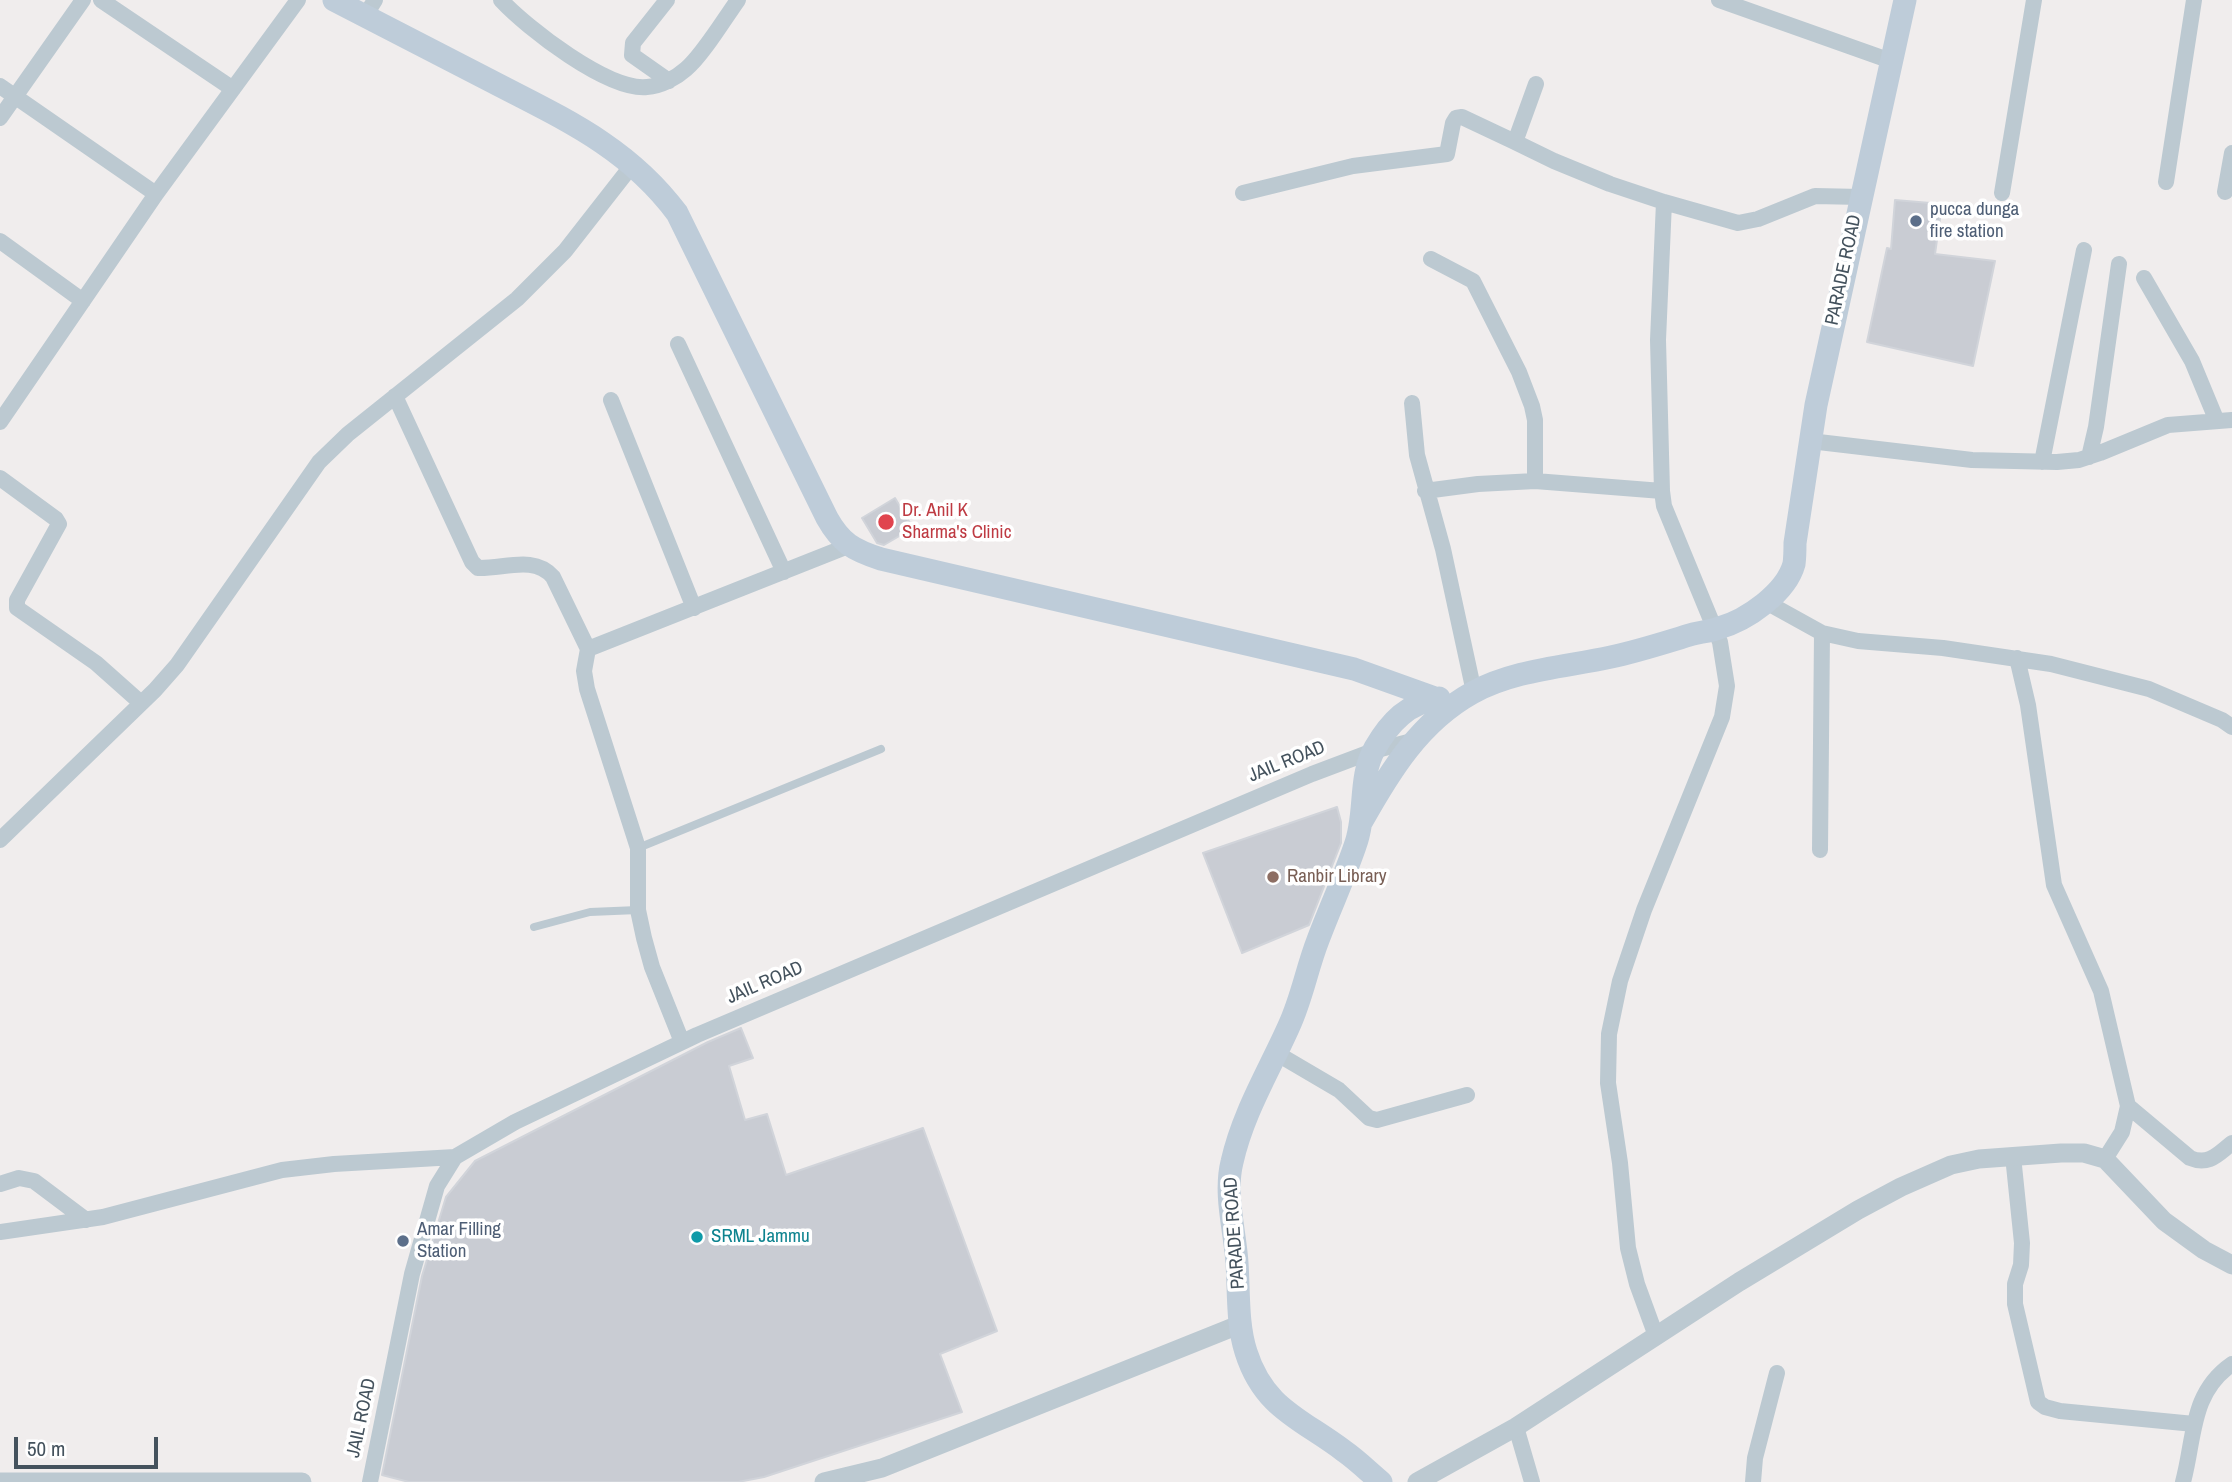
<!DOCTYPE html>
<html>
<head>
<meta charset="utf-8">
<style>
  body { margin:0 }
  #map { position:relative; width:2232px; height:1482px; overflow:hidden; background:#f0eded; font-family:"Archivo Narrow",sans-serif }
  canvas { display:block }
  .scale { position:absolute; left:14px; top:1437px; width:144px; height:32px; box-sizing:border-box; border:4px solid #44525d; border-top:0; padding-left:9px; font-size:21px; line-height:24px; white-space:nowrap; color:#44525d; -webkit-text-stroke:5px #fff; paint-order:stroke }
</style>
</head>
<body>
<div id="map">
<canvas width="2232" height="1482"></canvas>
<div class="scale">50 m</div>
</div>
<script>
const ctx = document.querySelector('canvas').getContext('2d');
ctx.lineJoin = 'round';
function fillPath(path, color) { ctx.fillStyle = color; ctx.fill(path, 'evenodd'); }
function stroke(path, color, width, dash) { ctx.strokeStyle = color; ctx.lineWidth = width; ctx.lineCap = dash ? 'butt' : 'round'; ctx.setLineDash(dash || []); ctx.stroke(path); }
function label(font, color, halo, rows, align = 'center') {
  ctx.font = font + ' "Archivo Narrow",sans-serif'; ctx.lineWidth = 7; ctx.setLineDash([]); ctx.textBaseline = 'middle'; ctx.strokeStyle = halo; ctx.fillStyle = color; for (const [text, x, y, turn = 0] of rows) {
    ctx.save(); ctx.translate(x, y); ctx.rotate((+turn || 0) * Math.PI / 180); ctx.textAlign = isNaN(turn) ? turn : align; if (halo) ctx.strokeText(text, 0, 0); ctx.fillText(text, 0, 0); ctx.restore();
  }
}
const building = new Path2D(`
  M1895 200 1942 204 1935 254 1995 261 1973 366 1867 342 1887 248 1891 249Z
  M895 498 913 528 884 545 877 543 862 518Z
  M1337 807 1341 822V843L1309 925 1242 953 1203 853Z
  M741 1028 753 1058 729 1066 745 1120 767 1114 786 1175 923 1128 997 1331 940 1354 962 1412 764 1477 738 1482H409L382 1475 422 1276 446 1197 475 1161 708 1042Z`);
fillPath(building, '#c9ccd3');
stroke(building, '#d1d4da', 2);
stroke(new Path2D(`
  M638 848 881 749
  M534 927 590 912 638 910`), '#bcc9d1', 8);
stroke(new Path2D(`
  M101 0 233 89
  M501 0C527 28 608 91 647 87 661 86 676 78 686 69 702 56 725 18 738 0
  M667 0 633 43 632 55 669 81
  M1719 0 1891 61
  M365 16 375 0
  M1536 84 1515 142 1554 161 1610 184 1664 202 1738 223 1758 219 1815 196 1861 197
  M0 86 156 194
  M0 118 83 0
  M2166 182 2194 0
  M2225 192 2232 153
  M1243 193 1353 166 1447 154 1453 123 1456 118 1462 117 1515 142
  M2002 193 2034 0
  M0 241 83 301
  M1431 259 1473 281 1519 372 1532 406 1535 420V481
  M2144 278 2192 361 2216 419
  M678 344 784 572
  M395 396 472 562 478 568C504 569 534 555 553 577L588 649 584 671 587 689 638 848V910L644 938 652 967 682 1042
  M611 400 694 608
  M1412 403 1417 455 1443 549 1474 692
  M0 422 156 194 298 0
  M1810 441 1972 460 2057 462 2079 460 2100 453 2168 425 2232 420
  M2089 457 2096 427 2119 264
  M2042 462 2084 250
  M0 478 56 519 59 524 17 600V608L96 663 141 703
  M1425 491 1478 484 1535 481 1662 491
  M1766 602 1822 633 1858 641 1943 648 2051 664 2149 689 2222 720 2232 727
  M588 649 848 546
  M2017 658 2028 705 2054 885 2101 991 2128 1106 2122 1132 2105 1159
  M0 840 155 690 177 665 319 462 348 434 517 299 565 251 633 164
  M1820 850 1822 633
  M1276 1053 1339 1090 1369 1118 1377 1120 1467 1095
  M2128 1106 2190 1158C2209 1166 2218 1154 2232 1143
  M2013 1156 2022 1243 2021 1265 2015 1284V1304L2038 1402 2045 1407 2060 1411 2194 1424
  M0 1184 19 1178 34 1181 86 1220
  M0 1232 103 1217 282 1170 334 1164 455 1157
  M1656 1336 1637 1284 1628 1248 1620 1163 1608 1083 1609 1034 1620 981 1644 910 1722 717 1727 686 1720 642 1664 506 1662 491 1658 340 1664 202
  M1516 1427 1532 1482
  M370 1482 412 1274 437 1186 455 1157 515 1122 697 1035 1312 774 1373 751 1412 741
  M1753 1482 1755 1458 1777 1373
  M2183 1482C2195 1438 2190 1393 2232 1364`), '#bcc9d1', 16);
stroke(new Path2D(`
  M0 1482H302
  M824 1482 882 1468 1241 1324
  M1417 1482 1516 1427 1739 1282 1858 1210 1901 1187 1951 1165 1979 1159 2061 1153H2084L2105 1159 2164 1221 2204 1250 2232 1265`), '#bcc9d1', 19);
stroke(new Path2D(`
  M334 0C386 27 438 54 491 81 562 118 627 146 677 213L827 518C841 543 853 550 881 559L1354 669 1435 698
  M1362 821C1390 771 1420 722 1472 693 1513 670 1565 667 1611 657 1639 651 1666 642 1693 634 1702 632 1711 631 1719 628 1747 620 1786 593 1794 564 1795 557 1795 550 1795 543L1816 405 1905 0
  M1381 1482C1369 1472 1357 1460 1344 1451 1302 1419 1264 1409 1246 1352 1237 1324 1239 1292 1237 1263 1235 1231 1224 1194 1232 1162 1243 1113 1269 1071 1289 1026 1302 998 1307 968 1318 940 1330 908 1344 878 1355 846 1367 814 1358 778 1375 748 1390 722 1408 703 1439 698`), '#beccd9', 23);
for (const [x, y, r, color] of [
  [1916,221,7,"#5c6f8a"],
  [886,522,9,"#e0444e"],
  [1273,877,7,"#8d6e63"],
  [697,1237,7,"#0f9aa8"],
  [403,1241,7,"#5c6f8a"]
]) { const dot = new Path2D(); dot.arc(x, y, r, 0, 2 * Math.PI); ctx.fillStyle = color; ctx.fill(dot); stroke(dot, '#fff', 2.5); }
label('19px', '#4e5e75', '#fff', [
  ["pucca dunga",1930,210],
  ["fire station",1930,232],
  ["Amar Filling",417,1230],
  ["Station",417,1252]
], 'left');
label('19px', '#44525d', '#fff', [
  ["PARADE ROAD",1844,270,-78],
  ["JAIL ROAD",1287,762,-22],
  ["JAIL ROAD",765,983,-23],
  ["PARADE ROAD",1235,1233,-94],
  ["JAIL ROAD",362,1418,-78]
]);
label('19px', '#be3a42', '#fff', [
  ["Dr. Anil K",902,511],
  ["Sharma's Clinic",902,533]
], 'left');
label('19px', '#785e54', '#fff', [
  ["Ranbir Library",1287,877]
], 'left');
label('19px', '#0d838f', '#fff', [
  ["SRML Jammu",711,1237]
], 'left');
</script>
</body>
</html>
